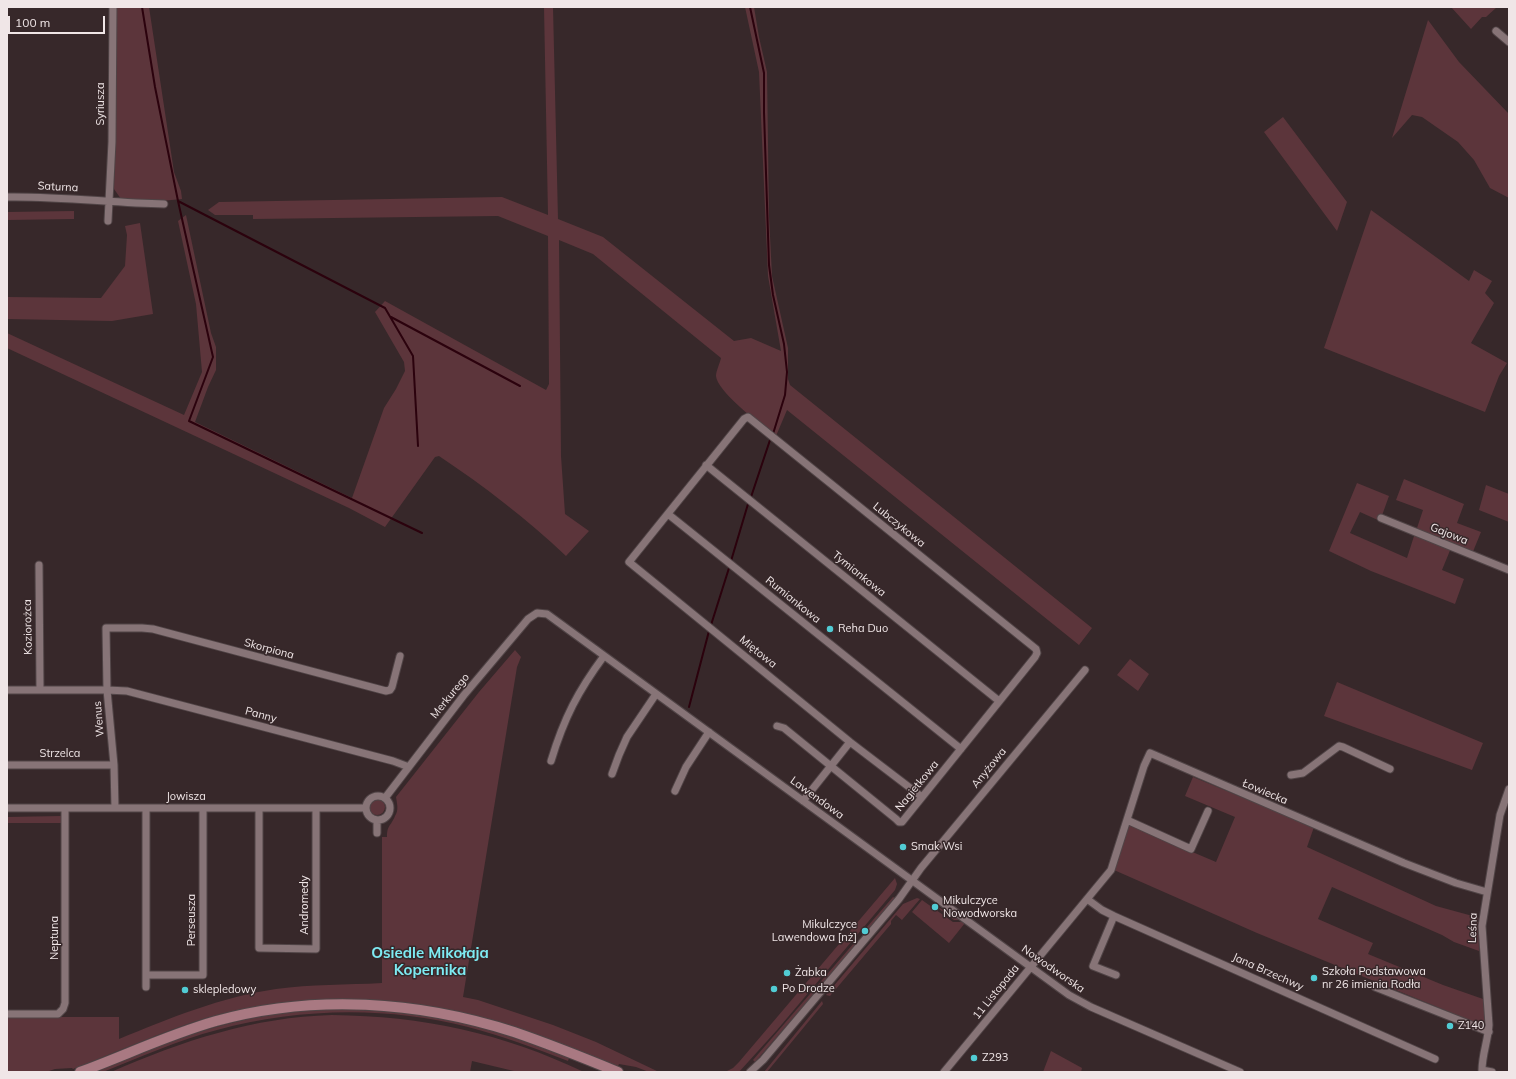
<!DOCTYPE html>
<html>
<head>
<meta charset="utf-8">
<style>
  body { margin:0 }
  #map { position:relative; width:1516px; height:1079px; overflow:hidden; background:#37282a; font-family:Mulish,sans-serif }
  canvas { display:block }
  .frame { position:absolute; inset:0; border:8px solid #f0e6e7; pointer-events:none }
  .scale { position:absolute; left:8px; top:16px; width:97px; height:18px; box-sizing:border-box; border:2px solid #f0e6e7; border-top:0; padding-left:5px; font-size:12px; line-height:14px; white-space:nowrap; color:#f0e6e7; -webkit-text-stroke:3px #37282a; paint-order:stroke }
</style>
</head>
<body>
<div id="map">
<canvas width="1516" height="1079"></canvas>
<div class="frame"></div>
<div class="scale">100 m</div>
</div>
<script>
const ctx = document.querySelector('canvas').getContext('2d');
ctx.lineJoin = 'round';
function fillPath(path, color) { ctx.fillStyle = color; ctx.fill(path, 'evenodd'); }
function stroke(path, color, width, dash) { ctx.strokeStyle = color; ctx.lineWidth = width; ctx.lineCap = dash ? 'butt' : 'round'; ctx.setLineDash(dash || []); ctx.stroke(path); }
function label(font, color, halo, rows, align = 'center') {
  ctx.font = font + ' Mulish,sans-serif'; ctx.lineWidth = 3; ctx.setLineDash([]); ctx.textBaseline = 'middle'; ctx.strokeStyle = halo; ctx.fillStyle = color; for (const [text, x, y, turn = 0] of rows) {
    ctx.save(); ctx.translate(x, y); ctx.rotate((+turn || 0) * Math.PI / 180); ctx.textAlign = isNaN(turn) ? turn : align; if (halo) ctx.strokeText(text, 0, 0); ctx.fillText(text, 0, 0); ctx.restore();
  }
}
fillPath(new Path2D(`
  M116 7H149L174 172 181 191 182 199 161 201 121 199 114 189Z
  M544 7H553L558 219 603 237 734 341 751 338 781 351 768 276 759 72 745 7H754L759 37 767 72 769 216 772 276 788 348V379L790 385 1092 628 1079 645 787 410 776 436 769 432C757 421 717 391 716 376 716 371 720 363 721 358L593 254 559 240 561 456 565 514 589 531 566 556C527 519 484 486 439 456L435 457 385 527 349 508 7 348V333L184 415 202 372 196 304 178 221 186 215 211 333 216 347V370L208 387 195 422 352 498 384 408 396 389 405 371 404 362 375 312 385 301 546 390 549 384 548 236 498 216 253 219V215H215L208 210 219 202 502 197 548 215Z
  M1451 7H1497L1486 17H1482L1471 29Z
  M1428 20 1459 62 1509 114V198L1490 188 1474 160 1458 142 1422 117 1412 115 1392 138Z
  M1283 117 1347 202 1337 231 1264 132Z
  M1371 210 1469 281 1474 270 1492 281 1485 293 1494 303 1471 343 1507 363 1499 376 1485 412 1324 348Z
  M74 211V219L7 220V212Z
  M140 223 153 314 112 321 7 319V297L101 298 125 266 127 235 125 226Z
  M1404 479 1464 504 1457 523 1481 532 1472 554 1416 531 1423 510 1396 500Z
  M1357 483 1389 496 1380 521 1360 512 1350 533 1407 558 1415 533 1451 548 1442 570 1464 579 1455 604 1371 571 1329 551Z
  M1486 485 1509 494V522L1479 510Z
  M515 650 521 657 517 667 463 997 478 1000 553 1025 596 1042 659 1072H649L636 1067 619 1064 618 1066C581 1052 545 1037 508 1025 410 994 305 990 206 1018 161 1032 117 1052 73 1069L72 1068 55 1069 46 1072H7V1017H119V1039C170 1018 221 997 276 989 311 984 347 985 382 983V837H387C387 825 391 826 395 816 399 810 397 804 396 797L479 692Z
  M1130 659 1149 674 1138 691 1117 675Z
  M1337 682 1483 743 1472 770 1324 716Z
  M1193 777 1314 827 1307 847 1436 906 1469 915 1478 916 1479 951 1454 942 1442 935 1332 887 1318 919 1373 943 1368 954 1443 985 1483 999 1486 1027 1257 933 1114 870 1129 825 1216 862 1235 817 1185 796Z
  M369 807a8 8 0 1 1 16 0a8 8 0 1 1-16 0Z
  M61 816V823H7V817Z
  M895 878 897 884 895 890 777 1030 739 1072H725L733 1068 739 1062Z
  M893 897 895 898 868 930 866 928Z
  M917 898 920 899 902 920 896 915 891 921V924L830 996 826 995 903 904Z
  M922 900 953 922H963L965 923 949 943 912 912Z
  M938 907 962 920H954L938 908Z
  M854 943 856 945 755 1062 753 1060Z
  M822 1001 823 1004 767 1072H764Z
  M330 1009C377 1010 422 1013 467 1024 502 1033 536 1045 569 1058L568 1061C535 1048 502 1036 468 1027 386 1006 298 1008 217 1030 178 1040 141 1057 103 1072H96C152 1048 209 1025 269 1015 290 1011 310 1010 330 1009Z
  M332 1015C423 1016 502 1033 584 1072H518L472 1061 470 1072H111C182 1041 254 1017 332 1015Z
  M1051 1051 1082 1068 1081 1072H1043Z`), '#5c353b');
stroke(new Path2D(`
  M142 7 155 87 178 201 213 357 189 421 422 533
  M750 7 764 73V112L769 265 773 295 784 344 787 372 785 395 773 434
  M178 201 385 308 413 356 418 446
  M391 317 520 386
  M751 497 770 440
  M731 561 748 504
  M711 625 729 568
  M689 707 709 631`), '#2b020d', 2);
const minor = new Path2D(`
  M1496 31 1509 42
  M7 197C60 196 112 203 164 204
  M108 221 112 142 113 7
  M706 465 999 701
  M668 514 961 749
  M1381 518 1509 570
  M39 565 40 690
  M7 690H107L127 691 393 761 409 767
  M777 726 784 728 896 819 899 822H902L1035 657 1037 653 1036 649 748 417 744 419 629 562 850 742 922 797
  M551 761C564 718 578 691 604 656
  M7 765H114
  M612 774 619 755 627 737 656 694
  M1291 775 1303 773 1339 746 1343 747 1390 769
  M675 791 686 767 709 732
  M366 808a12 12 0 1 1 24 0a12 12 0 1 1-24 0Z
  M385 798 464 695 528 619 537 613 547 614 1069 995 1091 1007 1240 1072
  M803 801 850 742
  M7 808H365
  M115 808 114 765 107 690 106 628H142L153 629 386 691 390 690 392 687 400 656
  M259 808V948L316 949V808
  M1127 820 1191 849 1208 811
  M377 833V820
  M1087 899 1102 910 1114 916 1435 1059
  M1114 916 1093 966 1116 975
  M146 975H203V808
  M146 987V808
  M1375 987 1489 1032
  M7 1014H58L63 1009 65 1003V808
  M1482 1070C1482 1055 1488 1040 1489 1025L1482 926 1500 815 1509 789
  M1482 1070 1492 1072
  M750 1072 763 1060 899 899 921 868 1085 670
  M944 1072 1111 870 1144 766 1150 753 1404 863 1456 883 1487 892`);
const secondary = new Path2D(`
  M80 1072C126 1055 170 1034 216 1021 314 994 418 1001 514 1032 549 1044 584 1058 618 1072`);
stroke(minor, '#504446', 9);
stroke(secondary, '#504446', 12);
stroke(minor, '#877477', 7);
stroke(secondary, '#a97982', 10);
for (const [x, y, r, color] of [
  [830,629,4,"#51ccd4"],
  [903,847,4,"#51ccd4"],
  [935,907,4,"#51ccd4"],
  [865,931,4,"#51ccd4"],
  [787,973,4,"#51ccd4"],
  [1314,978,4,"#51ccd4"],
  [774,989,4,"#51ccd4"],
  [185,990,4,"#51ccd4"],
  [1450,1026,4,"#51ccd4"],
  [974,1058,4,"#51ccd4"]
]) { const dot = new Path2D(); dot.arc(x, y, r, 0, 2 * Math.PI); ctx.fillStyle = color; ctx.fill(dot); stroke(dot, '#37282a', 1.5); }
label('11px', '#f0e6e7', '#37282a', [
  ["Syriusza",101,104,-90],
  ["Saturna",58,187,3],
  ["Lubczykowa",899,525,39],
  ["Gajowa",1449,534,22],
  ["Tymiankowa",859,574,39],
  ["Rumiankowa",793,600,39],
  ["Koziorożca",28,627,-91],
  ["Skorpiona",269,649,15],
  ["Miętowa",758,652,39],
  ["Merkurego",450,696,-51],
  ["Panny",261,715,15],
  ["Wenus",99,719,-95],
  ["Strzelca",60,754],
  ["Anyżowa",989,768,-51],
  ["Nagietkowa",917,786,-51],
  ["Łowiecka",1265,792,23],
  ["Jowisza",186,797],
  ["Lawendowa",817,798,36],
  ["Andromedy",305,905,-90],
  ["Perseusza",192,920,-90],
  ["Leśna",1473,928,-88],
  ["Neptuna",55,938,-90],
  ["Nowodworska",1053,969,35],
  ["Jana Brzechwy",1268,972,24],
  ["11 Listopada",996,992,-51]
]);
label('11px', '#f0e6e7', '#37282a', [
  ["Reha Duo",838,629],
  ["Smak Wsi",911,847],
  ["Mikulczyce",943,901],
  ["Nowodworska",943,914],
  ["Mikulczyce",857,925,"right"],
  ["Lawendowa [nż]",857,938,"right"],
  ["Szkoła Podstawowa",1322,972],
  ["nr 26 imienia Rodła",1322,985],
  ["Żabka",795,973],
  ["Po Drodze",782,989],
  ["sklepledowy",193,990],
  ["Z140",1458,1026],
  ["Z293",982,1058]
], 'left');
label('bold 15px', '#7eeaf2', '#37282a', [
  ["Osiedle Mikołaja",430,953],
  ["Kopernika",430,970]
]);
</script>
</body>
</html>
